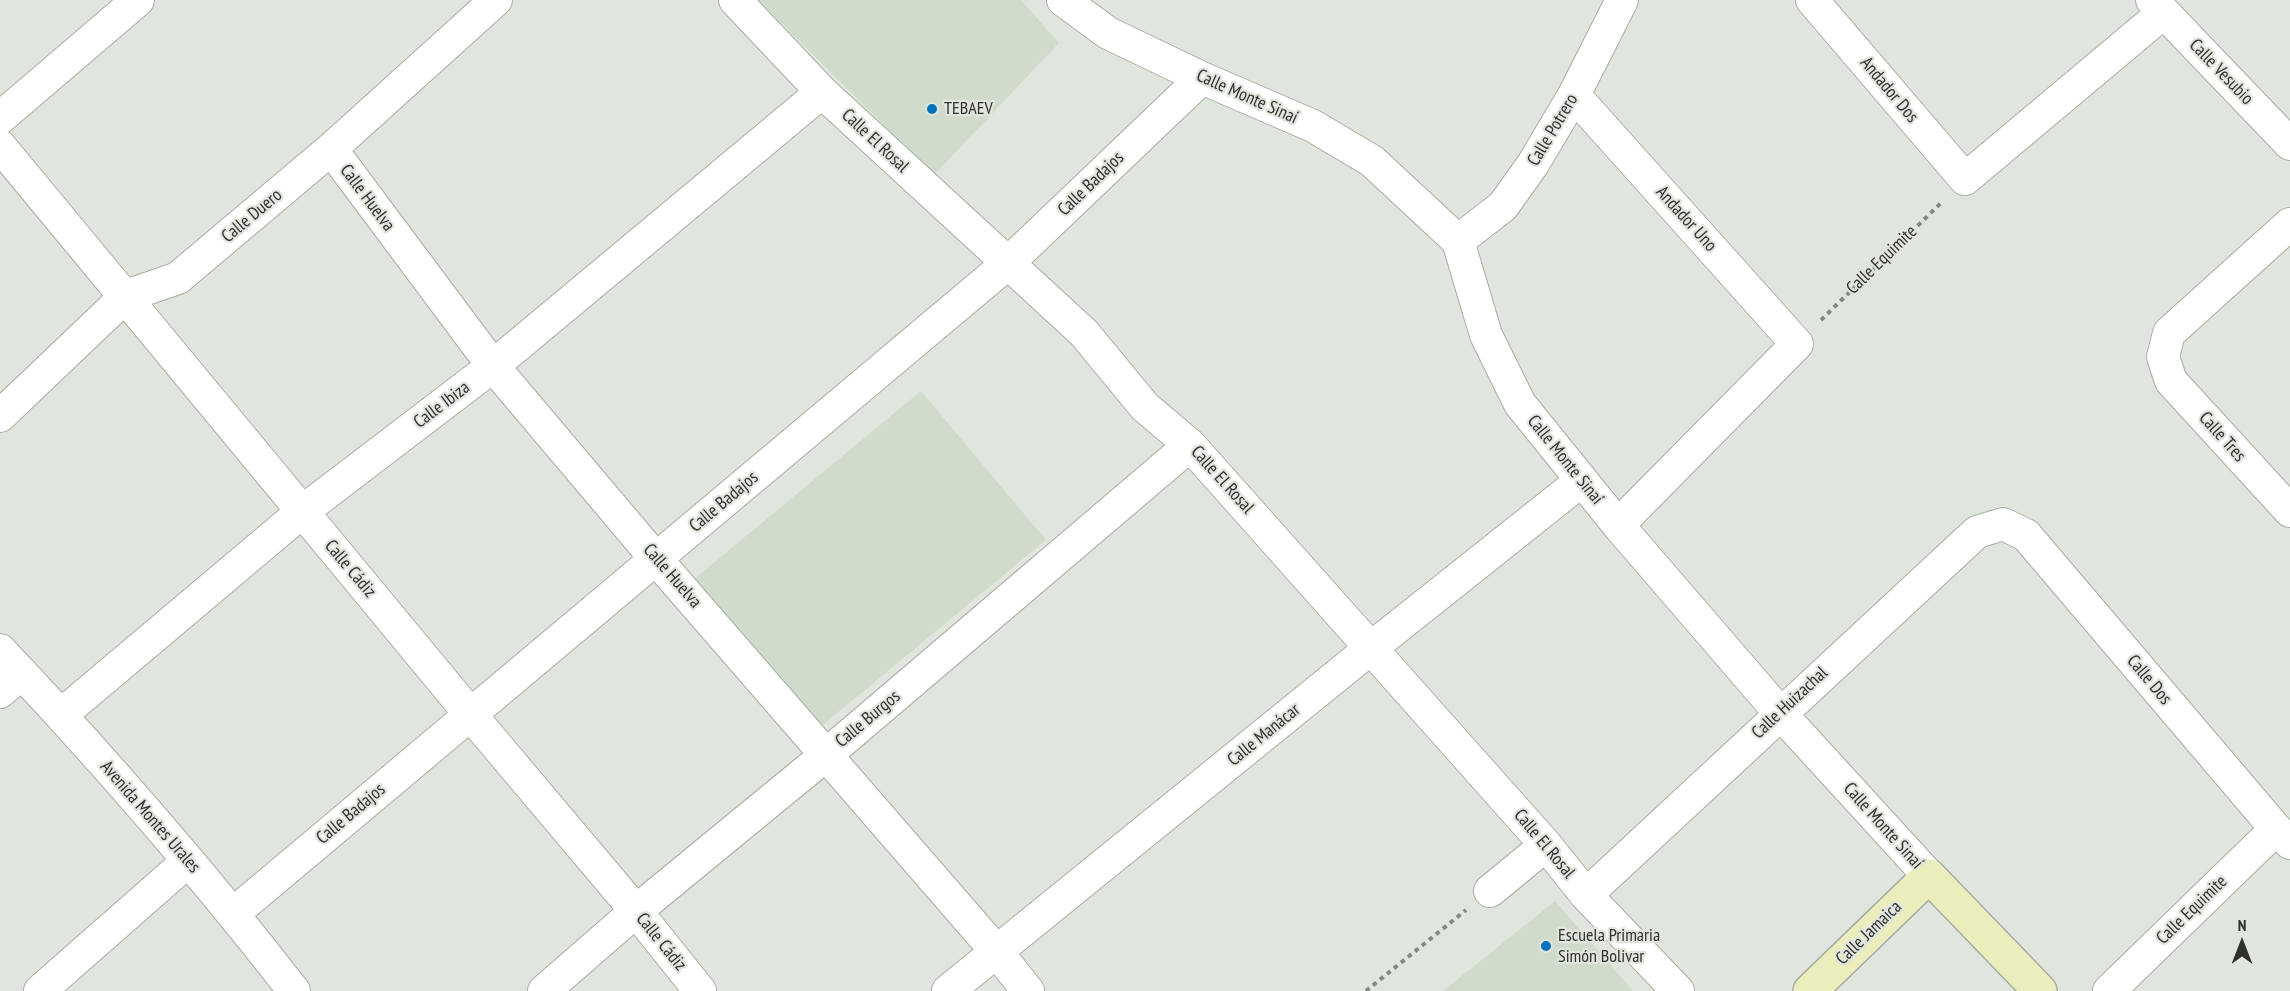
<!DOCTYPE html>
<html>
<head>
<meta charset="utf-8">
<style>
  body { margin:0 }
  #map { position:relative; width:2290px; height:991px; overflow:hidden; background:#e0e6dd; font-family:"PT Sans Narrow",sans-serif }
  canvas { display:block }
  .north { position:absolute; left:2212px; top:913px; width:60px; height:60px; -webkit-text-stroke:4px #e0e6dd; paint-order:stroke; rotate:0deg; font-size:16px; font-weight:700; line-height:24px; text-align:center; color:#2f312e }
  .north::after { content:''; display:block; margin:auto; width:21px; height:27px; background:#2f312e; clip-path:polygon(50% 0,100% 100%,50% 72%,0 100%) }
</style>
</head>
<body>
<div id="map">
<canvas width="2290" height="991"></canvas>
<div class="north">N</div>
</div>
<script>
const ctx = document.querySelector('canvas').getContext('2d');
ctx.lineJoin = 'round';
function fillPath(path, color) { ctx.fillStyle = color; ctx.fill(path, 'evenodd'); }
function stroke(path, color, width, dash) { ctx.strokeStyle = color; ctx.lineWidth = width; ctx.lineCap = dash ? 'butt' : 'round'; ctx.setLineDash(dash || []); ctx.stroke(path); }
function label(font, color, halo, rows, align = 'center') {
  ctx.font = font + ' "PT Sans Narrow",sans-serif'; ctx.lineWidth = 4.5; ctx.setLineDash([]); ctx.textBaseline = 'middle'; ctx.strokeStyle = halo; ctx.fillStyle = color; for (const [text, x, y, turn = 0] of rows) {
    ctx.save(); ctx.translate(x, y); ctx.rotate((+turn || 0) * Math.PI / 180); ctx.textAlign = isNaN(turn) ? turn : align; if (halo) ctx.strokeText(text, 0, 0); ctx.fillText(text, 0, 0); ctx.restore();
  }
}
fillPath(new Path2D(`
  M758 0H1021L1059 43 934 175Z
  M921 391 1046 540 819 728 694 579Z
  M1555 901 1633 991H1443Z`), '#d1dbcb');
const minor = new Path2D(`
  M735 0 822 92 1084 333 1145 407 1190 445 1546 845 1586 895 1678 991
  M1063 0 1108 33 1202 78 1313 126 1372 161 1458 241 1486 335 1520 404 1618 525 1780 713 1929 876
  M1812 0 1965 179 2163 13
  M2152 0 2290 144
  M1574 95 1797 344 1618 525
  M0 118 138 0
  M0 146 470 714 636 911 700 991
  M331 149 493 366 656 559 997 952 1028 991
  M2290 224 2169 333 2163 357 2171 381 2290 511
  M1458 241 1503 206 1533 164 1574 95 1622 0
  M0 416 126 296 178 278 331 149 496 0
  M0 650C103 759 202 873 294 991
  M0 692 22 673
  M61 715 303 511 493 366 822 92
  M1490 891 1546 845
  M1586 895 1977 532 2003 524 2026 535 2276 829 2290 843
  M234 913 1007 264 1202 78
  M40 991 188 861
  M544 991 636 911 826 755 1190 445
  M948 991 1371 648 1581 481
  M2109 991 2276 829`);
const secondary = new Path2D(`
  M1810 991 1929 876 2040 991`);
stroke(minor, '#a7ada4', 34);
stroke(secondary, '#a7ada4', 36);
stroke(new Path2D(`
  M1821 320 1942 202
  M1366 991 1466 910`), '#848882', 4, [4.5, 4.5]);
stroke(minor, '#fff', 32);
stroke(secondary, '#ecedbc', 33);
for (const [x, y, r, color] of [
  [932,109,6,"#0271bc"],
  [1546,946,6,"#0271bc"]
]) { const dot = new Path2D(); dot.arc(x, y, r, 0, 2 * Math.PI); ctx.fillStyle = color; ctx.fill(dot); stroke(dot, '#e0e6dd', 2); }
label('18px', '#2f312e', '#e0e6dd', [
  ["Calle Vesubio",2221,72,46],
  ["Andador Dos",1889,90,50],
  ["Calle Monte Sinaí",1247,97,24],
  ["Calle Potrero",1553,130,-59],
  ["Calle El Rosal",875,141,43],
  ["Calle Badajos",1091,184,-44],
  ["Calle Huelva",367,198,53],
  ["Calle Duero",252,216,-40],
  ["Andador Uno",1686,219,48],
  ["Calle Equimite",1882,260,-44],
  ["Calle Ibiza",442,405,-37],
  ["Calle Tres",2222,437,48],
  ["Calle Monte Sinaí",1565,460,51],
  ["Calle El Rosal",1222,480,48],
  ["Calle Badajos",724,502,-40],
  ["Calle Cádiz",350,569,50],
  ["Calle Huelva",672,576,49],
  ["Calle Dos",2149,680,50],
  ["Calle Huizachal",1790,703,-43],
  ["Calle Burgos",868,719,-40],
  ["Calle Manácar",1264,735,-39],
  ["Calle Badajos",351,814,-40],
  ["Avenida Montes Urales",150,817,49],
  ["Calle Monte Sinaí",1883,826,48],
  ["Calle El Rosal",1544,844,50],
  ["Calle Equimite",2192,910,-44],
  ["Calle Jamaica",1869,933,-44],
  ["Calle Cádiz",661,942,51]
]);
label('18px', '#2f312e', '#e0e6dd', [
  ["TEBAEV",944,109],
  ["Escuela Primaria",1558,936],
  ["Simón Bolivar",1558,957]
], 'left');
</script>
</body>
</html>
